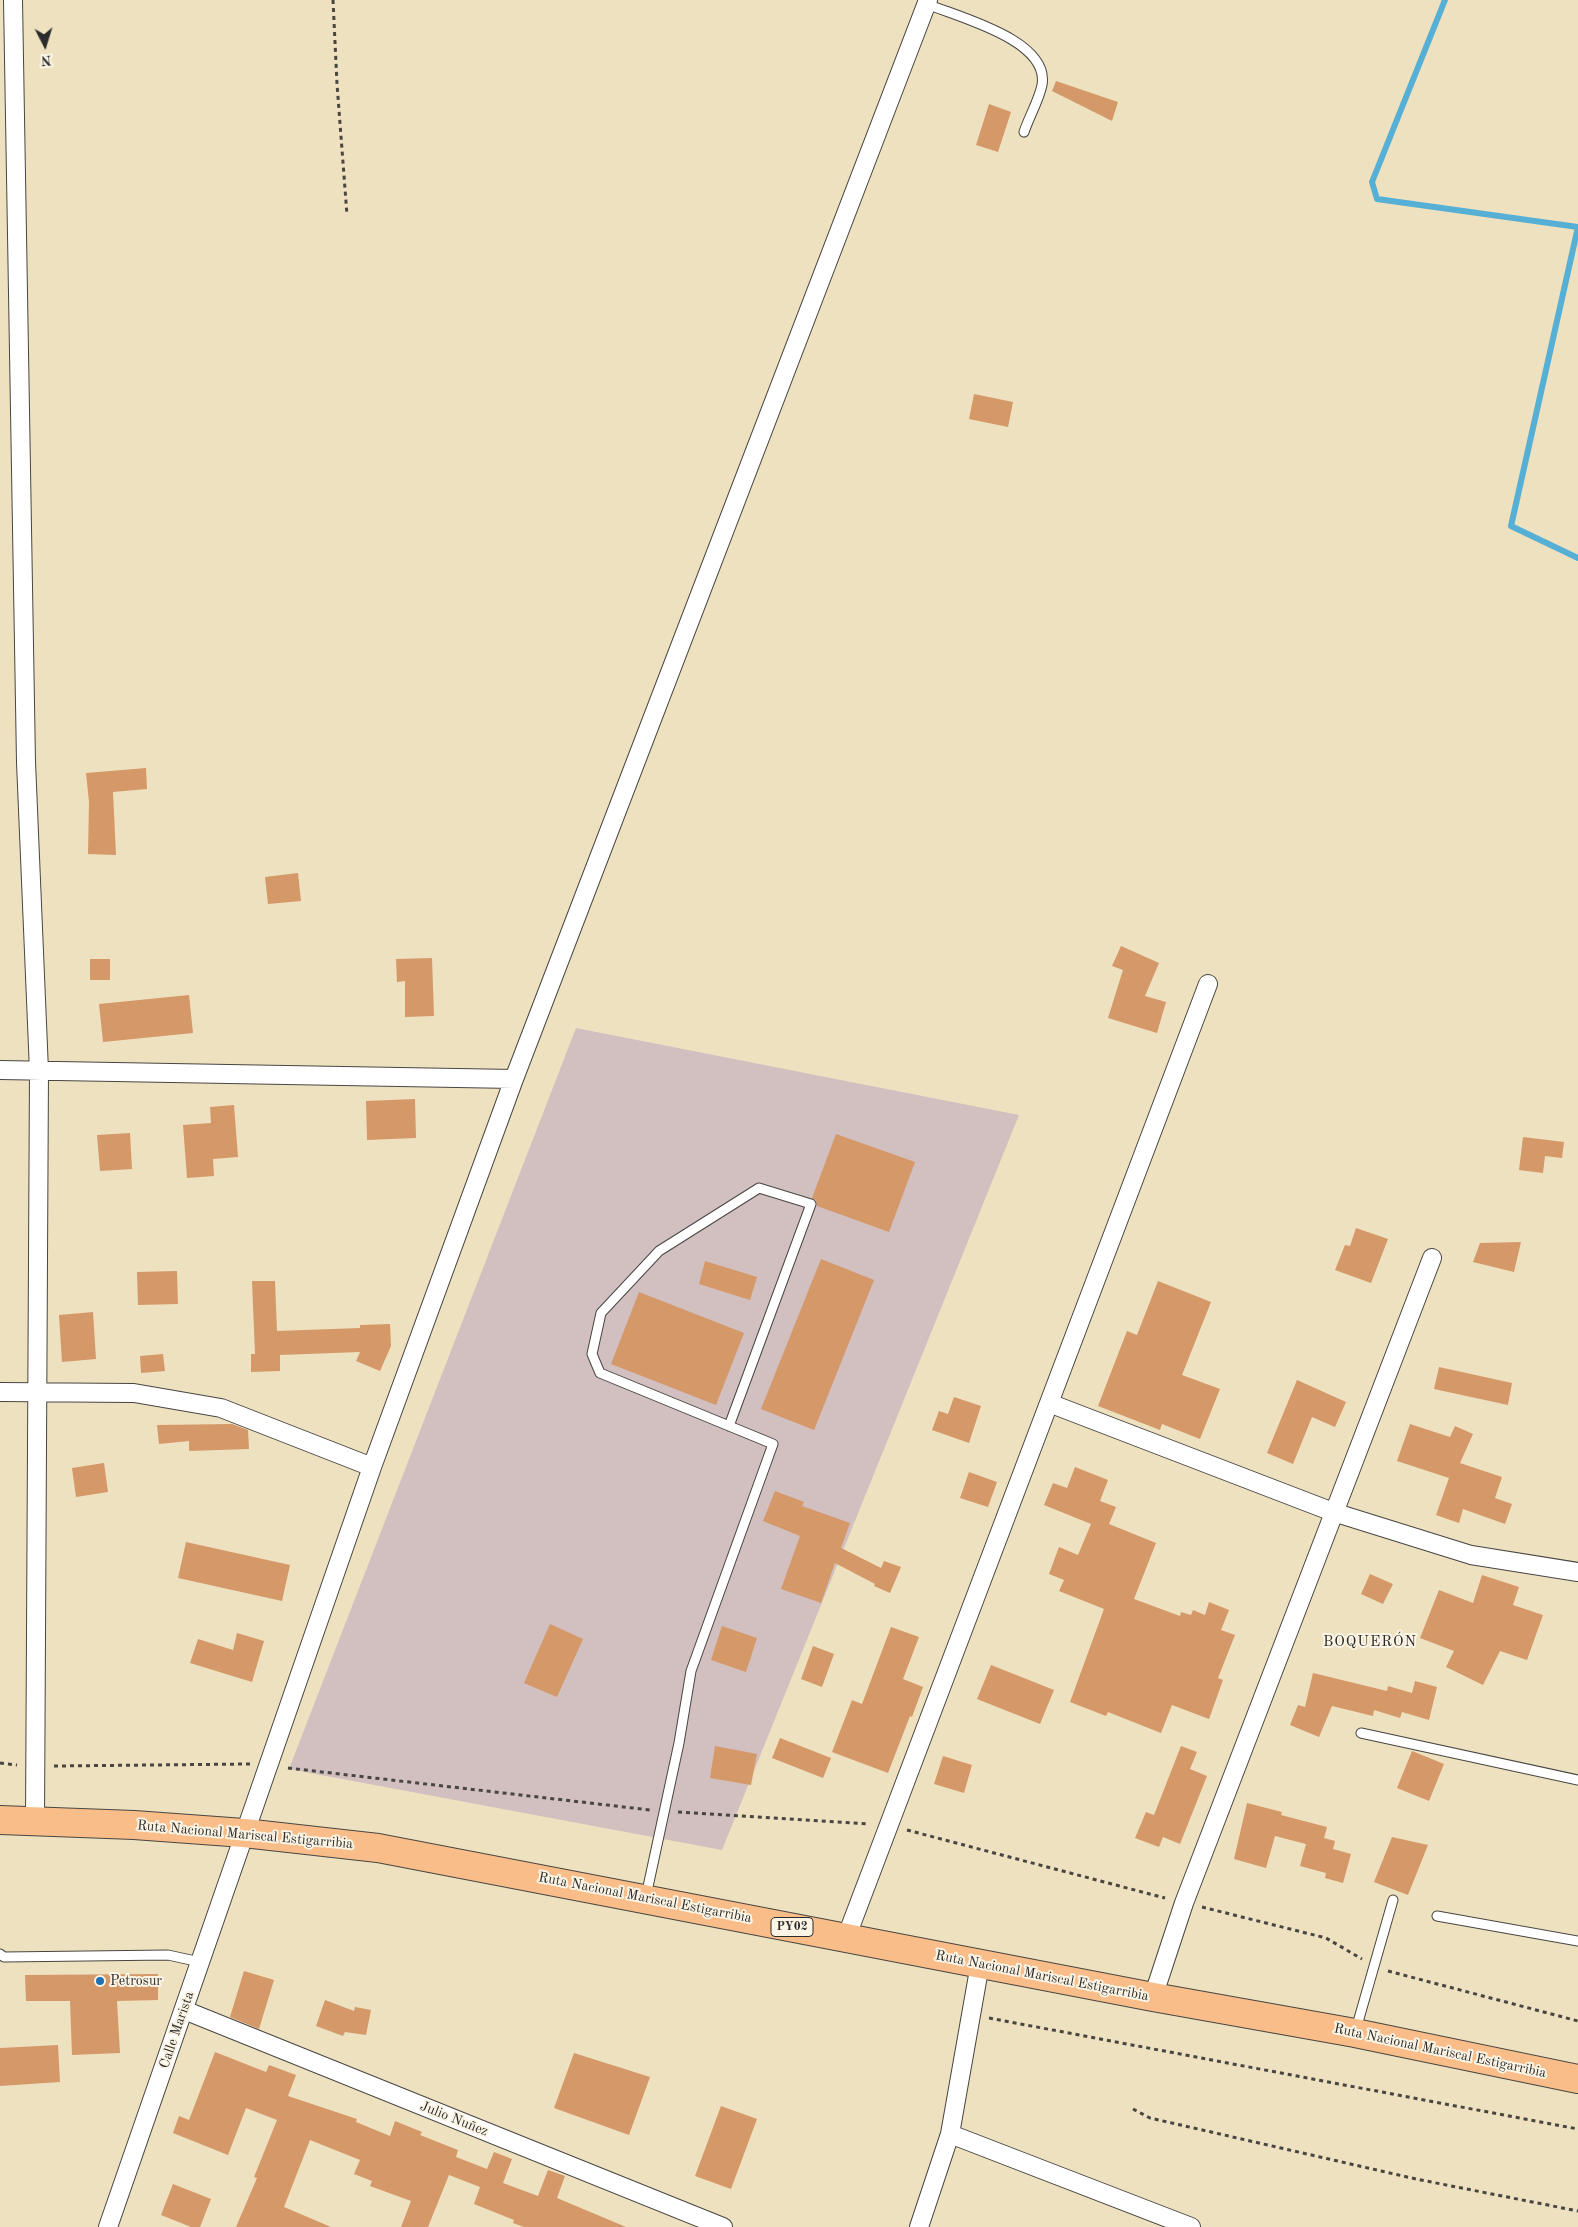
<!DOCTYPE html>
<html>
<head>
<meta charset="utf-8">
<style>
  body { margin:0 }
  #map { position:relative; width:1578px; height:2227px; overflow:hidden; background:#eee1c0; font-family:"Old Standard TT",serif }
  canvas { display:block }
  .north { position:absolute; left:20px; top:20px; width:50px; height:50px; -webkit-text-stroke:4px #fcf5e5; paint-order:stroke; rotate:175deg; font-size:14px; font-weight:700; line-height:20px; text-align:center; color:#2b2b2b }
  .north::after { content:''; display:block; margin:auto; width:18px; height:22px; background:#2b2b2b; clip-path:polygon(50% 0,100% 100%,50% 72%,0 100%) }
</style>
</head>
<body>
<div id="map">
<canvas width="1578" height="2227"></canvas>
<div class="north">N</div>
</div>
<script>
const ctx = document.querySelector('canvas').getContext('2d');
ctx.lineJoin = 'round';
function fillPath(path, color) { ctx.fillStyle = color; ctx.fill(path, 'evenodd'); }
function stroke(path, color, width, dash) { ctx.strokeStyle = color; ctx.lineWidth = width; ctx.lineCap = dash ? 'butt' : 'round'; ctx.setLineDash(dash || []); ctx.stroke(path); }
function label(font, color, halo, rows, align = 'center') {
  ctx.font = font + ' "Old Standard TT",serif'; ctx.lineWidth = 4; ctx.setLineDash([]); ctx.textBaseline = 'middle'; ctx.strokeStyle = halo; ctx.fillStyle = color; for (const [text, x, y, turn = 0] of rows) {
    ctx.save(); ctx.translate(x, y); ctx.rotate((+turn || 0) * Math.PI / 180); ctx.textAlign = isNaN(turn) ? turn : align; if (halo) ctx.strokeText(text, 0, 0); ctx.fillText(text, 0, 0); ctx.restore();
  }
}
fillPath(new Path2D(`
  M576 1028 1019 1115 722 1850 289 1769Z`), '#d2bfc0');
stroke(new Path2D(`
  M1445 0 1372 182 1377 199 1578 227 1511 526 1578 558`), '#56afd4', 6);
fillPath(new Path2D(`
  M1056 81 1118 102 1112 121 1052 91Z
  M989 104 1011 112 998 152 976 145Z
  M974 394 1013 402 1008 427 969 419Z
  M146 768 147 789 113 792 116 855 88 854 89 802 86 773Z
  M298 873 301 901 268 904 265 877Z
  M1121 946 1159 963 1145 996 1166 1002 1157 1033 1108 1018 1123 970 1112 966Z
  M432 958 434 1016 405 1017V981L397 982 396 959Z
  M90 959H110V980H90Z
  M189 995 193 1033 103 1042 99 1004Z
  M415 1099 416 1138 367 1140 366 1101Z
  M234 1105 238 1157 213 1159 214 1176 187 1178 183 1125 211 1123 210 1107Z
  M130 1133 132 1169 100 1171 97 1135Z
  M836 1134 915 1162 889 1232 817 1206 816 1200 812 1198Z
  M1523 1137 1564 1142 1562 1158 1545 1156 1543 1173 1519 1170Z
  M1356 1228 1388 1239 1371 1283 1335 1270 1345 1245 1350 1246Z
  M1521 1242 1514 1272 1473 1262 1480 1243Z
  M821 1259 874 1280 814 1430 761 1409Z
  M705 1261 757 1277 750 1300 699 1284Z
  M177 1271 178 1304 138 1305 137 1272Z
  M252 1281H275L277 1331 360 1328V1325L390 1324 391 1346 380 1371 356 1361 360 1352 280 1355V1371L251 1372V1354H255Z
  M1158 1281 1211 1302 1182 1375 1220 1389 1200 1439 1162 1424 1160 1430 1098 1406 1127 1331 1137 1335Z
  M639 1292 744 1333 716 1405 611 1364Z
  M93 1312 96 1359 62 1362 59 1315Z
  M163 1354 165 1371 141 1373 140 1356Z
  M1439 1367 1512 1383 1508 1405 1434 1389Z
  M1297 1380 1346 1402 1335 1427 1312 1417 1293 1464 1267 1453Z
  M954 1397 981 1406 969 1443 932 1430 939 1411 948 1414Z
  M232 1424 248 1430 249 1449 189 1451V1441L159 1444 157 1425Z
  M1410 1424 1450 1437 1455 1426 1473 1434 1460 1463 1502 1477 1495 1498 1512 1504 1505 1524 1463 1509 1459 1523 1436 1515 1449 1478 1397 1461Z
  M104 1463 108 1492 76 1497 72 1468Z
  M1075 1467 1108 1480 1100 1501 1116 1507 1109 1524 1156 1543 1134 1599 1180 1616 1181 1612 1191 1615 1193 1610 1205 1615 1209 1602 1229 1610 1221 1630 1235 1635 1218 1678 1223 1680 1209 1719 1172 1705 1161 1733 1108 1712 1106 1716 1070 1702 1104 1609 1059 1591 1064 1580 1049 1574 1059 1547 1078 1555 1091 1524 1044 1505 1053 1483 1067 1488Z
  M969 1472 997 1482 988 1507 960 1498Z
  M775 1491 804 1502 802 1506 850 1523 841 1548 881 1568 884 1561 901 1567 890 1593 874 1586 875 1584 835 1563 821 1603 781 1589 800 1536 763 1521Z
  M186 1542 290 1565 282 1601 178 1578Z
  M1370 1574 1393 1584 1383 1604 1361 1594Z
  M1482 1575 1519 1587 1513 1605 1543 1615 1527 1660 1500 1651 1483 1685 1446 1667 1454 1651 1420 1638 1439 1590 1473 1603Z
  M550 1624 583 1639 557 1697 524 1683Z
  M722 1626 757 1638 746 1672 711 1660Z
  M891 1627 919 1637 903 1679 923 1687 912 1717 910 1716 888 1773 832 1752 852 1700 862 1704Z
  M237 1633 264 1641 252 1682 190 1663 198 1639 233 1650Z
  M813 1646 834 1654 822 1687 801 1679Z
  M991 1665 1054 1690 1040 1724 977 1699Z
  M1313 1673 1387 1691 1388 1686 1412 1693 1415 1681 1437 1687 1429 1720 1402 1712 1400 1718 1374 1710 1373 1716 1332 1706 1319 1737 1290 1725 1298 1705 1305 1707Z
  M780 1738 831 1758 823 1778 772 1758Z
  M715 1746 757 1754 751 1785 710 1778Z
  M1181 1746 1197 1752 1190 1769 1207 1776 1180 1844 1163 1837 1159 1847 1135 1838 1146 1812 1154 1815Z
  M1412 1751 1444 1764 1429 1801 1397 1788Z
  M943 1756 972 1765 964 1793 934 1784Z
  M1247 1803 1282 1812 1281 1815 1327 1827 1324 1838 1335 1841 1333 1849 1351 1854 1343 1883 1325 1878 1326 1873 1300 1866 1306 1844 1275 1836 1266 1868 1234 1859Z
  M1392 1837 1428 1845 1408 1895 1374 1882Z
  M244 1971 274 1980 259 2029 230 2017Z
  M158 1974V2000L117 2001 120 2053 72 2055 70 2001H26L25 1975Z
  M325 2000 354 2011 355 2007 371 2010 366 2035 345 2032 343 2036 316 2026Z
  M58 2045 60 2082 0 2086V2048Z
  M215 2052 266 2072 269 2065 296 2075 288 2096 357 2119 356 2122 390 2136 395 2121 422 2132 420 2135 458 2150 456 2157 487 2169 494 2152 512 2159 503 2183 538 2196 548 2170 565 2176 557 2198 626 2227H524L513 2223 514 2220 474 2204 480 2187 449 2175 428 2227H401L411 2201 370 2186 372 2181 354 2174 360 2160 310 2140 284 2207 331 2227H236L257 2178 254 2177 277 2120 246 2108 228 2155 173 2133 179 2116 189 2120Z
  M574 2053 650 2077 629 2135 554 2108Z
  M721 2106 757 2119 731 2189 695 2176Z
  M173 2184 211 2199 200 2227H191L161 2215Z`), '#d59868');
const service = new Path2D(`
  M927 4C958 17 1050 40 1042 85 1039 100 1029 117 1024 132
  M1361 1733 1578 1780
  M646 1896 679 1743 691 1671 773 1444 600 1373 592 1354 601 1313 659 1251 759 1188 811 1204 729 1426
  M1437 1916 1578 1941
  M0 1954 4 1957 168 1955 200 1962
  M1356 2029 1393 1900`);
const minor = new Path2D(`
  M13 0 26 762 39 1071 35 1820
  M0 1070 514 1079
  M0 1392 134 1393 221 1408 372 1467
  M1049 1403 1333 1512 1471 1555 1578 1572
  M846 1938 1208 984
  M1153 1997 1184 1903 1432 1258
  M184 2010 723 2227
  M950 2134 1191 2227
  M108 2227 372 1467 514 1079 928 0
  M919 2227 950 2134 980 1964`);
const primary = new Path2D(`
  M0 1820 134 1825 244 1833 378 1848 1153 1997 1355 2033 1578 2079`);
stroke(service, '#484641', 11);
stroke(minor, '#484641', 20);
stroke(primary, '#484641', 30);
stroke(new Path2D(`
  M333 0 337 84 347 215
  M0 1763 17 1765
  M54 1766 250 1764
  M288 1768 650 1810
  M678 1812 869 1824
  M907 1830 1165 1898
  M1202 1907 1326 1938 1362 1959
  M1388 1971 1578 2021
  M989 2018 1578 2129
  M1133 2109 1150 2118 1416 2179 1578 2211`), '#484641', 3, [4, 4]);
stroke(service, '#fff', 9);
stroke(minor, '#fff', 18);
stroke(primary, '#f8bd89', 28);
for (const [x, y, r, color] of [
  [100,1981,5,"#1f6fb2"]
]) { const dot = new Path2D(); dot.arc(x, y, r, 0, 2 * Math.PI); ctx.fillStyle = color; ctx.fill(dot); stroke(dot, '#fcf5e5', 2); }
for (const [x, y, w] of [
  [792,1927,42]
]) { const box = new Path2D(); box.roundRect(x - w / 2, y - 9.5, w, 19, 4); ctx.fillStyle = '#fcf5e5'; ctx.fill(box); stroke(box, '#2b2b2b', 1); }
label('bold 12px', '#2b2b2b', null, [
  ["PY02",792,1927]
]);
label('14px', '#2b2b2b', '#fcf5e5', [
  ["Ruta Nacional Mariscal Estigarribia",245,1835,5],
  ["Ruta Nacional Mariscal Estigarribia",645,1898,11],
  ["Ruta Nacional Mariscal Estigarribia",1042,1976,11],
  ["Calle Marista",177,2030,-71],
  ["Ruta Nacional Mariscal Estigarribia",1440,2051,12],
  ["Julio Nuñez",454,2119,22]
]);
label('14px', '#2b2b2b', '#fcf5e5', [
  ["Petrosur",110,1981]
], 'left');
ctx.letterSpacing = '1px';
label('15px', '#2b2b2b', '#fcf5e5', [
  ["BOQUERÓN",1370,1642]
]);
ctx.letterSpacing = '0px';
</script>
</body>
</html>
